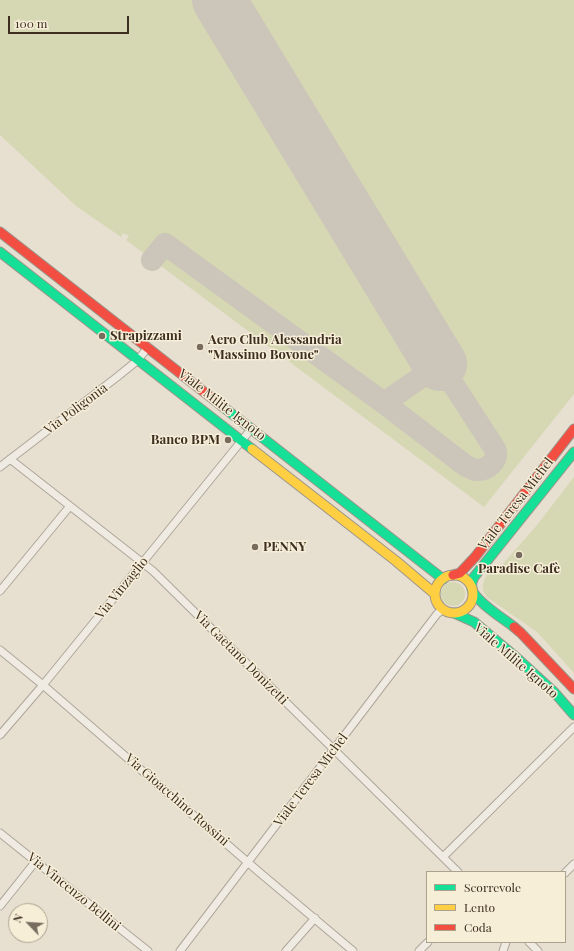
<!DOCTYPE html>
<html>
<head>
<meta charset="utf-8">
<style>
  body { margin:0 }
  #map { position:relative; width:574px; height:951px; overflow:hidden; background:#e7e0d1; font-family:"Playfair Display",serif }
  canvas { display:block }
  .legend { position:absolute; left:426px; top:871px; width:140px; height:72px; box-sizing:border-box; background:#f7eed8; border:1px solid #ada18e; margin:0; padding:5px 7px; list-style:none; font-size:12px; color:#3d2e20 }
  .legend li { display:flex; align-items:center; gap:8px; height:20px }
  .legend b { width:20px; border:1px solid #ada18e }
  .north { position:absolute; left:8px; top:903px; width:40px; height:40px; box-sizing:border-box; background:#f7eed8; border:1px solid #ada18e; border-radius:50%; rotate:295deg; font-size:11px; font-weight:700; line-height:16px; text-align:center; color:#3d2e20 }
  .north::after { content:''; display:block; margin:auto; width:14px; height:18px; background:#786c5e; clip-path:polygon(50% 0,100% 100%,50% 72%,0 100%) }
  .scale { position:absolute; left:8px; top:16px; width:121px; height:18px; box-sizing:border-box; border:2px solid #3d2e20; border-top:0; padding-left:5px; font-size:12px; line-height:14px; white-space:nowrap; color:#3d2e20; -webkit-text-stroke:3px #f7eed8; paint-order:stroke }
</style>
</head>
<body>
<div id="map">
<canvas width="574" height="951"></canvas>
<ul class="legend">
<li><b style="height:5px;background:#16e098"></b>Scorrevole</li>
<li><b style="height:5px;background:#ffcf43"></b>Lento</li>
<li><b style="height:5px;background:#f24e42"></b>Coda</li>
</ul>
<div class="north">N</div>
<div class="scale">100 m</div>
</div>
<script>
const ctx = document.querySelector('canvas').getContext('2d');
ctx.lineJoin = 'round';
function fillPath(path, color) { ctx.fillStyle = color; ctx.fill(path, 'evenodd'); }
function stroke(path, color, width, dash) { ctx.strokeStyle = color; ctx.lineWidth = width; ctx.lineCap = dash ? 'butt' : 'round'; ctx.setLineDash(dash || []); ctx.stroke(path); }
function label(font, color, halo, rows, align = 'center') {
  ctx.font = font + ' "Playfair Display",serif'; ctx.lineWidth = 3; ctx.setLineDash([]); ctx.textBaseline = 'middle'; ctx.strokeStyle = halo; ctx.fillStyle = color; for (const [text, x, y, turn = 0] of rows) {
    ctx.save(); ctx.translate(x, y); ctx.rotate((+turn || 0) * Math.PI / 180); ctx.textAlign = isNaN(turn) ? turn : align; if (halo) ctx.strokeText(text, 0, 0); ctx.fillText(text, 0, 0); ctx.restore();
  }
}
fillPath(new Path2D(`
  M0 0H574V394L484 507 126 240 129 236 123 233 121 237 76 206 0 135Z
  M574 477V673L537 632 488 598C478 588 484 579 490 570L494 574 537 525Z
  M441 594a12 12 0 1 1 24 0a12 12 0 1 1-24 0Z`), '#d6d7b3');
stroke(new Path2D(`
  M152 260 165 244 384 403 466 466C469 467 472 469 476 470 487 471 500 460 495 449L440 364 384 403`), '#cbc5ba', 22);
stroke(new Path2D(`
  M219 0 440 364`), '#cbc5ba', 54);
const street = new Path2D(`
  M10 459 153 571 458 872
  M0 467 117 377 138 360 148 347
  M0 591 70 506
  M0 650 43 685 259 872 353 951
  M0 735 43 685 252 428
  M0 833 148 951
  M443 857 574 727
  M565 873 574 864
  M0 906 36 861
  M529 942 538 951
  M180 951 437 614 443 609
  M286 951 315 918
  M419 951 428 942
  M503 951 506 942`);
const fast = new Path2D(`
  M0 252 252 449
  M222 406 443 579
  M454 613 474 622 518 659 554 692 574 715
  M514 627C504 619 475 601 472 589 471 585 472 581 474 577L574 452`);
const slow = new Path2D(`
  M252 449 396 561 435 594
  M435 594a19 19 0 1 1 38 0a19 19 0 1 1-38 0Z`);
const jam = new Path2D(`
  M0 232 222 406
  M453 575 460 573 475 557 574 429
  M514 627 521 633 574 689`);
stroke(street, '#ada599', 9);
stroke(fast, '#9c958a', 11);
stroke(slow, '#9c958a', 11);
stroke(jam, '#9c958a', 11);
stroke(street, '#efebe3', 7);
stroke(fast, '#16e098', 9);
stroke(slow, '#ffcf43', 9);
stroke(jam, '#f24e42', 9);
for (const [x, y, r, color] of [
  [102,336,4,"#786c5e"],
  [200,347,4,"#786c5e"],
  [228,440,4,"#786c5e"],
  [255,547,4,"#786c5e"],
  [519,555,4,"#786c5e"]
]) { const dot = new Path2D(); dot.arc(x, y, r, 0, 2 * Math.PI); ctx.fillStyle = color; ctx.fill(dot); stroke(dot, '#f7eed8', 1.5); }
label('bold 13px', '#3d2e20', '#f7eed8', [
  ["Strapizzami",110,336],
  ["Aero Club Alessandria",208,340],
  ["\"Massimo Bovone\"",208,355],
  ["Banco BPM",220,440,"right"],
  ["PENNY",263,547],
  ["Paradise Cafè",519,569,"center"]
], 'left');
label('13px', '#3d2e20', '#f7eed8', [
  ["Viale Milite Ignoto",222,405,38],
  ["Via Poligonia",76,409,-37],
  ["Viale Teresa Michel",516,504,-52],
  ["Via Vinzaglio",122,588,-51],
  ["Via Gaetano Donizetti",241,658,45],
  ["Viale Milite Ignoto",516,661,41],
  ["Viale Teresa Michel",311,780,-53],
  ["Via Gioacchino Rossini",177,800,41],
  ["Via Vincenzo Bellini",74,892,39]
]);
</script>
</body>
</html>
